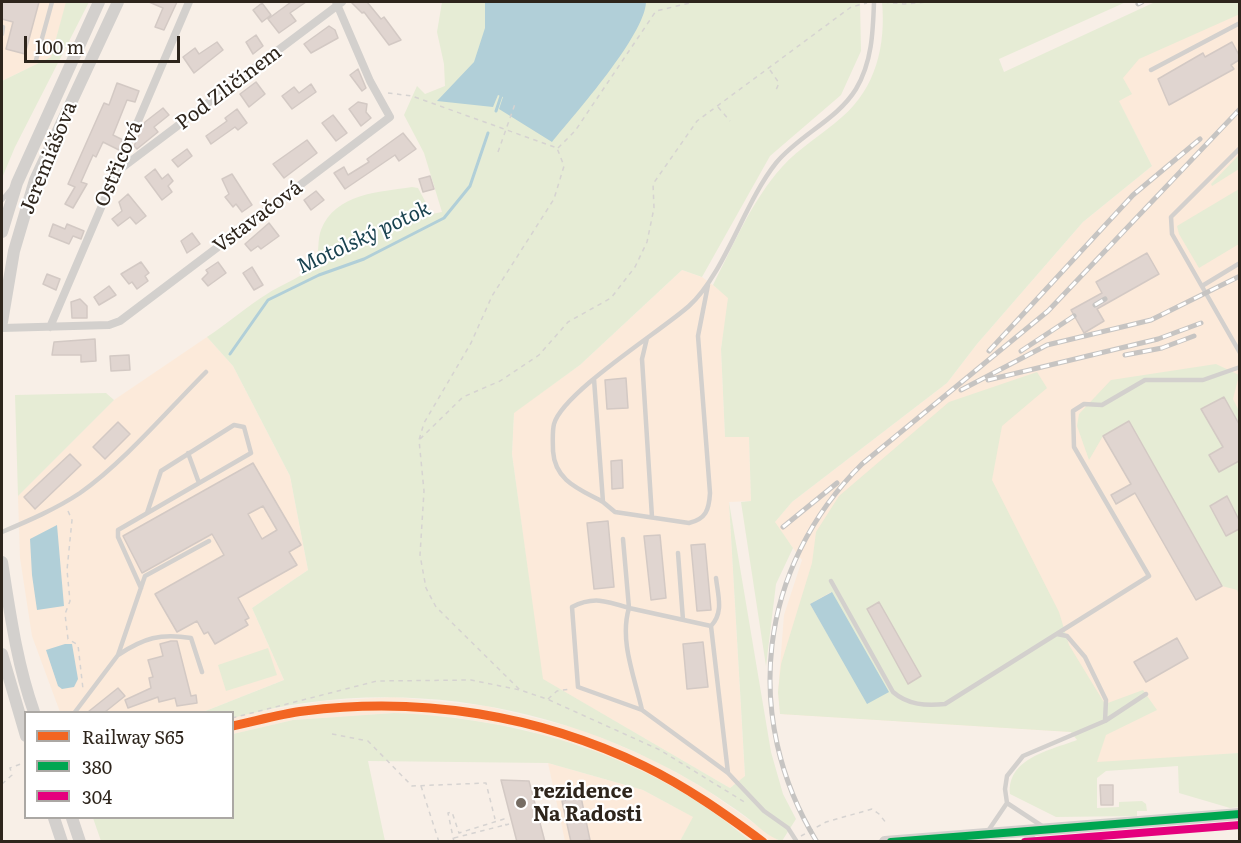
<!DOCTYPE html>
<html>
<head>
<meta charset="utf-8">
<style>
  body { margin:0 }
  #map { position:relative; width:1241px; height:843px; overflow:hidden; background:#f8efe7; font-family:Literata,serif }
  canvas { display:block }
  .frame { position:absolute; inset:0; border:3px solid #2e251c; pointer-events:none }
  .legend { position:absolute; left:24px; top:711px; width:210px; height:108px; box-sizing:border-box; background:#fff; border:2px solid #aba8a4; margin:0; padding:8px 10px; list-style:none; font-size:18px; color:#2e251c }
  .legend li { display:flex; align-items:center; gap:12px; height:30px }
  .legend b { width:30px; border:2px solid #aba8a4 }
  .scale { position:absolute; left:24px; top:36px; width:156px; height:27px; box-sizing:border-box; border:3px solid #2e251c; border-top:0; padding-left:8px; font-size:18px; line-height:21px; white-space:nowrap; color:#2e251c; -webkit-text-stroke:4px #fff; paint-order:stroke }
</style>
</head>
<body>
<div id="map">
<canvas width="1241" height="843"></canvas>
<div class="frame"></div>
<ul class="legend">
<li><b style="height:8px;background:#f26522"></b>Railway S65</li>
<li><b style="height:8px;background:#00a651"></b>380</li>
<li><b style="height:8px;background:#e5007d"></b>304</li>
</ul>
<div class="scale">100 m</div>
</div>
<script>
const ctx = document.querySelector('canvas').getContext('2d');
ctx.lineJoin = 'round';
function fillPath(path, color) { ctx.fillStyle = color; ctx.fill(path, 'evenodd'); }
function stroke(path, color, width, dash) { ctx.strokeStyle = color; ctx.lineWidth = width; ctx.lineCap = dash ? 'butt' : 'round'; ctx.setLineDash(dash || []); ctx.stroke(path); }
function label(font, color, halo, rows, align = 'center') {
  ctx.font = font + ' Literata,serif'; ctx.lineWidth = 4.5; ctx.setLineDash([]); ctx.textBaseline = 'middle'; ctx.strokeStyle = halo; ctx.fillStyle = color; for (const [text, x, y, turn = 0] of rows) {
    ctx.save(); ctx.translate(x, y); ctx.rotate((+turn || 0) * Math.PI / 180); ctx.textAlign = isNaN(turn) ? turn : align; if (halo) ctx.strokeText(text, 0, 0); ctx.fillText(text, 0, 0); ctx.restore();
  }
}
fillPath(new Path2D(`
  M2 2H67L51 57 2 81Z
  M1239 2V753L1108 764 1097 762 1071 732 780 714 778 692 784 615 802 560 774 523 792 502 947 383 977 344 1083 222 1152 166 1087 40Z
  M682 270 702 277 729 297 721 349 725 437 749 436 751 501 729 502 745 777 730 788 542 679 512 454 514 412 580 365Z
  M207 337 233 366 290 476 308 570 252 608 284 680 203 712H60L32 636 20 558 18 496 114 400Z
  M394 697 486 706 584 730 651 759 681 775 708 791 779 841H750L735 828 644 773 578 745 519 728 453 717 394 713 293 720 233 734V718L255 712 324 701Z
  M548 763 643 790 694 817 680 841H565Z`), '#fceada');
fillPath(new Path2D(`
  M66 2H89L15 147 2 178V81L51 57Z
  M442 2H860L861 51 841 95 770 156 702 277 682 270 580 365 514 413 512 454 543 679 730 788 745 776 729 502 771 752 783 794 796 819 782 841C769 838 756 824 745 816 720 798 695 782 668 768 536 698 377 677 233 718L232 712H203L284 680 252 608 308 570 290 476 233 366 207 337C228 323 246 307 267 294 280 285 299 279 310 268 322 256 316 244 321 230 335 193 380 192 412 187L418 188 432 214 442 212 424 153 404 115 417 86 425 94 445 86 444 64 437 32Z
  M882 2H1126L999 59 1004 72 1155 2H1239L1240 14 1139 59 1123 78 1132 94 1119 101 1152 166 1083 222 977 344 947 383 792 502 775 522 793 548 776 584 766 666 741 502 751 501 749 437H725L721 349 728 298 713 285C733 246 752 200 782 167 800 147 822 135 842 117 876 88 886 45 882 2Z
  M1239 155V169L1212 186 1211 184Z
  M1239 189V244L1199 268 1179 234 1177 226Z
  M1216 364 1239 375 1233 399 1239 411V425L1224 397 1202 410 1221 443 1226 445 1209 455 1219 472 1239 461V520L1227 497 1210 506 1226 536 1239 529V595L1237 590 1222 586 1129 421 1103 436 1089 460 1077 426 1079 414 1111 380Z
  M1037 372 1047 388 1002 426 992 480 1059 612 1069 645 1105 704 1143 690 1157 710 1106 735 1097 762 1239 753V807L1230 808 1179 793 1178 766 1106 771 1097 778V808L1119 807V802L1142 801 1146 804 1147 811H1137V816L1056 817 1010 794C1007 758 1051 750 1077 740L1071 732 780 714 778 692 781 664 812 563 816 532 839 496 949 402ZM831 592 868 704 810 604ZM878 602H879L908 683 867 609Z
  M106 393 114 400 18 496 15 395Z
  M268 648 277 675 226 691 218 665Z
  M394 713C521 718 651 756 749 840L680 841 693 817 643 790 548 763 368 761 385 841H101L93 818H232L233 734 293 720Z`), '#e6ecd5');
fillPath(new Path2D(`
  M485 2H646C645 35 575 114 552 142L499 109 503 97 498 95 493 107 437 101 474 62 485 28Z
  M57 525 64 606 37 610 32 575 30 539Z
  M832 592 889 692 867 704 810 604Z
  M65 644H72L78 679 74 687 62 689 58 686 46 650Z`), '#b1cfd8');
stroke(new Path2D(`
  M496 111 502 93
  M230 354 268 300 319 275 364 259 444 218 470 186 488 133`), '#b1cfd8', 3);
const building = new Path2D(`
  M2 2H39L25 54 6 49 13 22 2 19Z
  M149 2H177L164 30 155 27 163 8Z
  M291 2H306L290 13 296 21 279 33 268 19Z
  M351 2H367L381 19 384 17 401 40 389 45 364 12 362 13Z
  M262 3 271 15 262 22 253 10Z
  M329 26 335 30 338 38 311 53 304 44Z
  M256 35 263 46 253 54 246 42Z
  M217 42 223 50 194 73 183 57 195 48 199 54Z
  M1232 42 1239 55V60L1231 65 1234 69 1169 105 1158 79 1203 53 1205 57Z
  M358 69 366 88 362 91 350 75Z
  M256 82 265 94 249 107 240 94Z
  M117 83 139 91 135 102 127 100 113 135 123 140 119 150 103 142 96 157 93 155 81 182 87 184 73 208 65 204 75 187 68 184 104 103 109 105Z
  M311 84 316 92 292 109 282 96 294 87 299 93Z
  M358 102 367 104 366 112 371 118 361 126 349 109Z
  M163 108 169 115 154 127 158 132 137 149 134 146 145 122Z
  M237 109 247 123 238 130 235 127 211 144 206 136 227 121 225 118Z
  M333 115 347 133 336 141 322 123Z
  M403 133 416 149 399 161 395 155 345 189 334 173 344 167 348 175 369 162 367 159Z
  M307 140 317 153 284 178 273 164Z
  M187 149 192 156 178 167 172 160Z
  M155 169 162 179 168 174 173 181 168 186 172 192 162 200 145 177Z
  M232 174 252 205 242 212 236 204 233 207 225 197 229 194 222 179Z
  M430 176 434 189 423 192 419 179Z
  M316 191 324 200 311 210 304 200Z
  M128 194 146 216 136 224 130 217 118 226 112 219 122 211 119 202Z
  M269 223 279 236 261 249 258 246 251 251 245 244Z
  M53 224 65 229 67 224 84 231 81 239 73 236 69 244 49 236Z
  M192 233 200 244 187 253 181 241Z
  M1147 253 1159 274 1097 309 1104 321 1084 333 1071 310 1102 293 1096 282Z
  M141 262 149 273 145 276 148 281 137 289 132 282 129 284 121 274Z
  M218 262 226 273 208 286 202 279 208 273 206 270Z
  M252 267 263 285 254 290 243 273Z
  M47 274 60 279 56 290 43 284Z
  M109 286 116 295 99 305 94 297Z
  M80 299 87 306V318H72L71 302Z
  M95 339 96 361 81 362V355H52L54 342Z
  M129 355 130 370 111 371 110 356Z
  M626 378 628 408 607 409 605 380Z
  M1224 397 1239 424V461L1219 472 1209 455 1223 447 1201 409Z
  M1129 421 1222 586 1196 600 1135 493 1116 504 1111 495 1131 484 1103 436Z
  M118 422 130 434 105 459 93 447Z
  M70 454 81 465 35 509 24 497Z
  M622 460 623 488 612 489 611 461Z
  M253 463 301 545 289 552 297 565 238 598 249 618 245 620 248 625 215 644 208 632 204 634 197 621 177 632 155 594 224 555 212 534 142 573 123 536ZM263 506 277 530 262 539 248 514Z
  M1227 496 1239 520V529L1226 536 1210 506Z
  M608 521 614 587 594 589 587 523Z
  M660 535 666 598 651 600 644 536Z
  M705 544 711 610 697 611 691 545Z
  M879 602 921 676 908 684 867 609Z
  M1177 638 1188 658 1146 682 1134 662Z
  M171 641H177L191 696 196 695 197 703 177 706 175 698 159 702 158 697 128 708 125 700 151 688 149 678 153 677 148 660 163 656 160 644Z
  M703 642 708 687 687 689 683 644Z
  M118 688 125 696 105 712H88Z
  M501 780 529 781 545 842H517Z
  M1100 785H1113V805H1101Z
  M581 797 590 840 571 842 562 801Z`);
fillPath(building, '#e0d5d0');
stroke(building, '#d3c9c4', 1.5);
stroke(new Path2D(`
  M884 2 904 4 929 2
  M770 70 779 83 776 90
  M388 93 412 96 557 148 564 166 554 199 492 296 471 343 424 423 419 440 424 491 420 555 426 588 436 607 520 690 547 699 660 750 746 803
  M718 107 730 121
  M558 148 575 131 656 11 694 2
  M498 152 515 104
  M420 439 463 397 500 381 539 355 568 322 611 298 635 267 647 242 654 208 653 184 697 121 851 7 867 3
  M68 511 72 520 67 570 70 601 65 614 68 639 78 645 83 689
  M548 699 557 691 570 689
  M232 718 377 681 471 680 520 690
  M332 734 368 741 412 786 486 783 495 819
  M2 784 12 775 10 768 26 762
  M421 786 439 842
  M801 836 826 822 872 809 879 814 887 824
  M454 838 505 825
  M454 842 448 813 452 812 459 833 504 819 506 825 512 823`), '#d6d3d1', 1.5, [4.5, 4.5]);
stroke(new Path2D(`
  M2 34 3 27
  M36 60 52 2
  M1151 70 1240 23
  M1240 148 1171 217 1172 234 1240 353
  M2 200 11 189
  M1202 286 1240 263
  M647 338 642 359 652 517
  M594 379 603 502 615 512 689 523C706 519 709 510 710 493L698 336 708 285
  M188 453 199 483
  M603 502C579 489 555 481 553 451 553 443 552 432 554 424 563 392 661 331 689 306 725 273 744 203 776 163 799 135 837 120 856 89 872 62 873 32 874 2
  M2 532C28 521 56 509 80 493 124 462 167 411 206 372
  M623 539 629 608 711 626 728 773
  M678 553 683 620
  M831 581 893 692C908 705 926 706 945 704L1149 576 1074 447 1073 411 1084 404 1102 405 1145 380H1203L1240 367
  M141 588 118 537V530L251 453 244 427 234 425 161 471 147 513
  M711 626C724 612 718 596 716 578
  M1057 634 1067 636 1085 657 1106 700 1105 721
  M118 655C144 638 160 633 191 638L202 672
  M642 710C635 678 619 641 629 608 607 601 593 596 572 607L578 687 642 710 728 773 764 811 788 828 797 842
  M75 712 118 655 145 576 209 541
  M1007 803 1005 789 1007 776 1023 756 1105 721 1146 694
  M988 831 1007 803 1042 826`), '#d3d0cd', 4.5);
stroke(new Path2D(`
  M115 173 342 2
  M50 327 189 2
  M2 328 109 325 120 321 390 117 370 81 336 2
  M1023 831 1035 842`), '#d3d0cd', 8);
stroke(new Path2D(`
  M2 232 17 183 99 2
  M2 322 14 251 35 180 118 2
  M2 562C10 613 17 664 34 712
  M2 654 26 736
  M54 818 62 842
  M72 818 80 842
  M885 842 1240 814`), '#d3d0cd', 12);
const rail = new Path2D(`
  M1138 4 1142 2
  M1095 305 1105 299
  M989 351 1133 195 1200 139
  M1021 351 1074 316
  M1125 355 1162 348 1194 336
  M988 380 1158 339 1201 323
  M961 390 1047 345 1151 320 1240 276
  M783 527 837 483
  M817 842C741 718 758 567 862 464L1048 311 1240 109`);
stroke(rail, '#c6c4c2', 5);
stroke(rail, '#fff', 3, [9]);
stroke(new Path2D(`
  M891 842 1240 814`), '#00a651', 8);
stroke(new Path2D(`
  M1025 842 1240 825`), '#e5007d', 8);
stroke(new Path2D(`
  M232 726C256 721 280 714 304 711 420 696 539 715 644 766 687 787 725 814 763 842`), '#f26522', 9);
for (const [x, y, r, color] of [
  [521,803,6,"#756c63"]
]) { const dot = new Path2D(); dot.arc(x, y, r, 0, 2 * Math.PI); ctx.fillStyle = color; ctx.fill(dot); stroke(dot, '#fff', 2); }
label('20px', '#2e251c', '#fff', [
  ["Pod Zličínem",229,88,-37],
  ["Jeremiášova",49,158,-68],
  ["Ostřicová",119,164,-67],
  ["Vstavačová",258,217,-37]
]);
label('bold 20px', '#2e251c', '#fff', [
  ["rezidence",533,792],
  ["Na Radosti",533,815]
], 'left');
label('italic 21px', '#19424f', '#fff', [
  ["Motolský potok",364,238,-25]
]);
</script>
</body>
</html>
